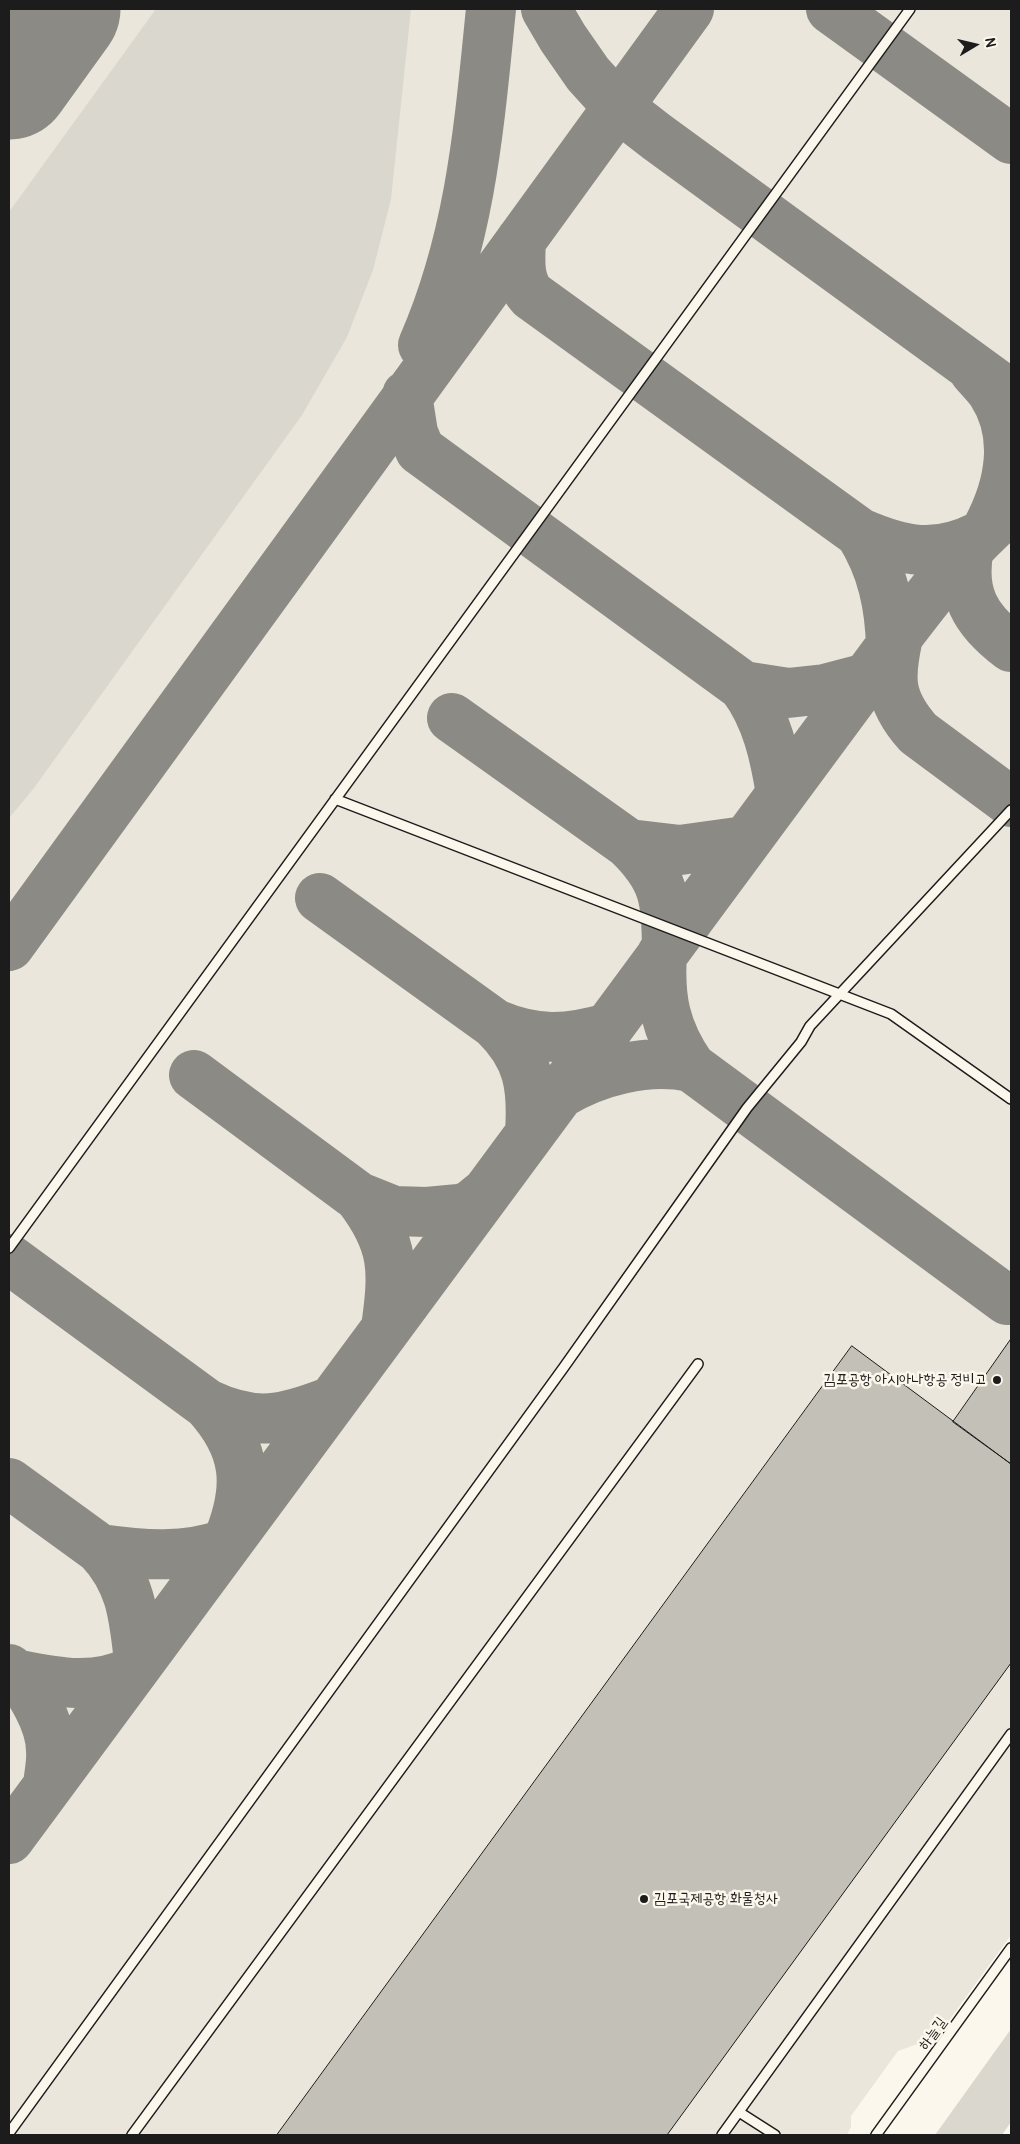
<!DOCTYPE html>
<html>
<head>
<meta charset="utf-8">
<style>
  body { margin:0 }
  #map { position:relative; width:1020px; height:2144px; overflow:hidden; background:#fbf7ec; font-family:Pangolin,sans-serif }
  canvas { display:block }
  .frame { position:absolute; inset:0; border:10px solid #1c1c1c; pointer-events:none }
  .north { position:absolute; left:950px; top:20px; width:50px; height:50px; -webkit-text-stroke:4px #fbf7ec; paint-order:stroke; rotate:81deg; font-size:14px; font-weight:700; line-height:20px; text-align:center; color:#1c1c1c }
  .north::after { content:''; display:block; margin:auto; width:18px; height:22px; background:#1c1c1c; clip-path:polygon(50% 0,100% 100%,50% 72%,0 100%) }
</style>
</head>
<body>
<div id="map">
<canvas width="1020" height="2144"></canvas>
<div class="frame"></div>
<div class="north">N</div>
</div>
<script>
const ctx = document.querySelector('canvas').getContext('2d');
ctx.lineJoin = 'round';
function fillPath(path, color) { ctx.fillStyle = color; ctx.fill(path, 'evenodd'); }
function stroke(path, color, width, dash) { ctx.strokeStyle = color; ctx.lineWidth = width; ctx.lineCap = dash ? 'butt' : 'round'; ctx.setLineDash(dash || []); ctx.stroke(path); }
function label(font, color, halo, rows, align = 'center') {
  ctx.font = font + ' Pangolin,"Poor Story",sans-serif'; ctx.lineWidth = 5; ctx.setLineDash([]); ctx.textBaseline = 'middle'; ctx.strokeStyle = halo; ctx.fillStyle = color; for (const [text, x, y, turn = 0] of rows) {
    ctx.save(); ctx.translate(x, y); ctx.rotate((+turn || 0) * Math.PI / 180); ctx.textAlign = isNaN(turn) ? turn : align; if (halo) ctx.strokeText(text, 0, 0); ctx.fillText(text, 0, 0); ctx.restore();
  }
}
fillPath(new Path2D(`
  M9 9H1011V1935L937 2037 898 2051 851 2116V2127L847 2135H9Z`), '#eae6dc');
fillPath(new Path2D(`
  M156 9H411L391 199 373 270 347 337 302 415 34 788 9 818V212Z
  M1011 2029V2122L1002 2135H935Z`), '#dad7ce');
stroke(new Path2D(`
  M546 9 563 38 588 74 617 106 657 137 1011 395
  M831 9 1011 139
  M521 240C520 259 518 282 532 296L860 533C882 568 890 605 891 647
  M423 345C471 235 479 127 491 9
  M974 371C980 378 987 385 992 392 1020 435 1010 486 987 529
  M407 395 413 433 420 450 743 686C767 718 775 756 781 794
  M860 533C904 552 936 558 980 536
  M969 548C960 594 975 620 1011 647
  M898 637C889 678 888 699 918 733L1011 802
  M743 686 788 693 825 689 867 678
  M452 718 629 844C665 879 666 899 667 947
  M629 844 680 850 745 841
  M320 898 495 1024C529 1057 533 1087 530 1133
  M9 946 689 9
  M662 954C659 998 665 1030 691 1067L1007 1300
  M495 1024C535 1041 567 1040 608 1028
  M194 1075 359 1197C395 1244 394 1271 386 1328
  M559 1094C597 1071 647 1058 691 1067
  M359 1197 394 1211 427 1212 459 1209 470 1206 486 1193
  M9 1259 207 1404C248 1449 250 1488 227 1543 186 1559 142 1555 100 1549
  M207 1404C256 1427 283 1420 332 1401
  M9 1483 100 1549C132 1583 134 1618 139 1661
  M9 1669C30 1685 51 1724 51 1751 52 1762 49 1774 48 1786
  M15 1674C55 1682 94 1691 133 1671
  M9 1839 895 640C933 591 963 549 1011 509`), '#8c8a84', 50);
stroke(new Path2D(`
  M9 77 58 9`), '#8c8a84', 125);
const building = new Path2D(`
  M1011 1339V1464L953 1422Z
  M852 1346 1011 1464V1663L667 2135H277Z`);
fillPath(building, '#c3c0b8');
stroke(building, '#1c1c1c', 1);
const lane = new Path2D(`
  M335 799 891 1014 1011 1099
  M9 1248 910 9
  M739 2112 775 2135
  M9 2133 564 1367 747 1108 801 1042 810 1026 1011 810
  M132 2135 698 1364
  M722 2135 1011 1734
  M876 2135 1011 1948`);
stroke(lane, '#1c1c1c', 12);
stroke(lane, '#fbf7ec', 9);
for (const [x, y, r, color] of [
  [997,1380,5,"#1c1c1c"],
  [644,1899,5,"#1c1c1c"]
]) { const dot = new Path2D(); dot.arc(x, y, r, 0, 2 * Math.PI); ctx.fillStyle = color; ctx.fill(dot); stroke(dot, '#fbf7ec', 2); }
label('15px', '#1c1c1c', '#fbf7ec', [
  ["김포공항 아시아나항공 정비고",987,1380],
  ["김포국제공항 화물청사",654,1899,"left"]
], 'right');
label('15px', '#1c1c1c', '#fbf7ec', [
  ["하늘길",933,2034,-54]
]);
</script>
</body>
</html>
